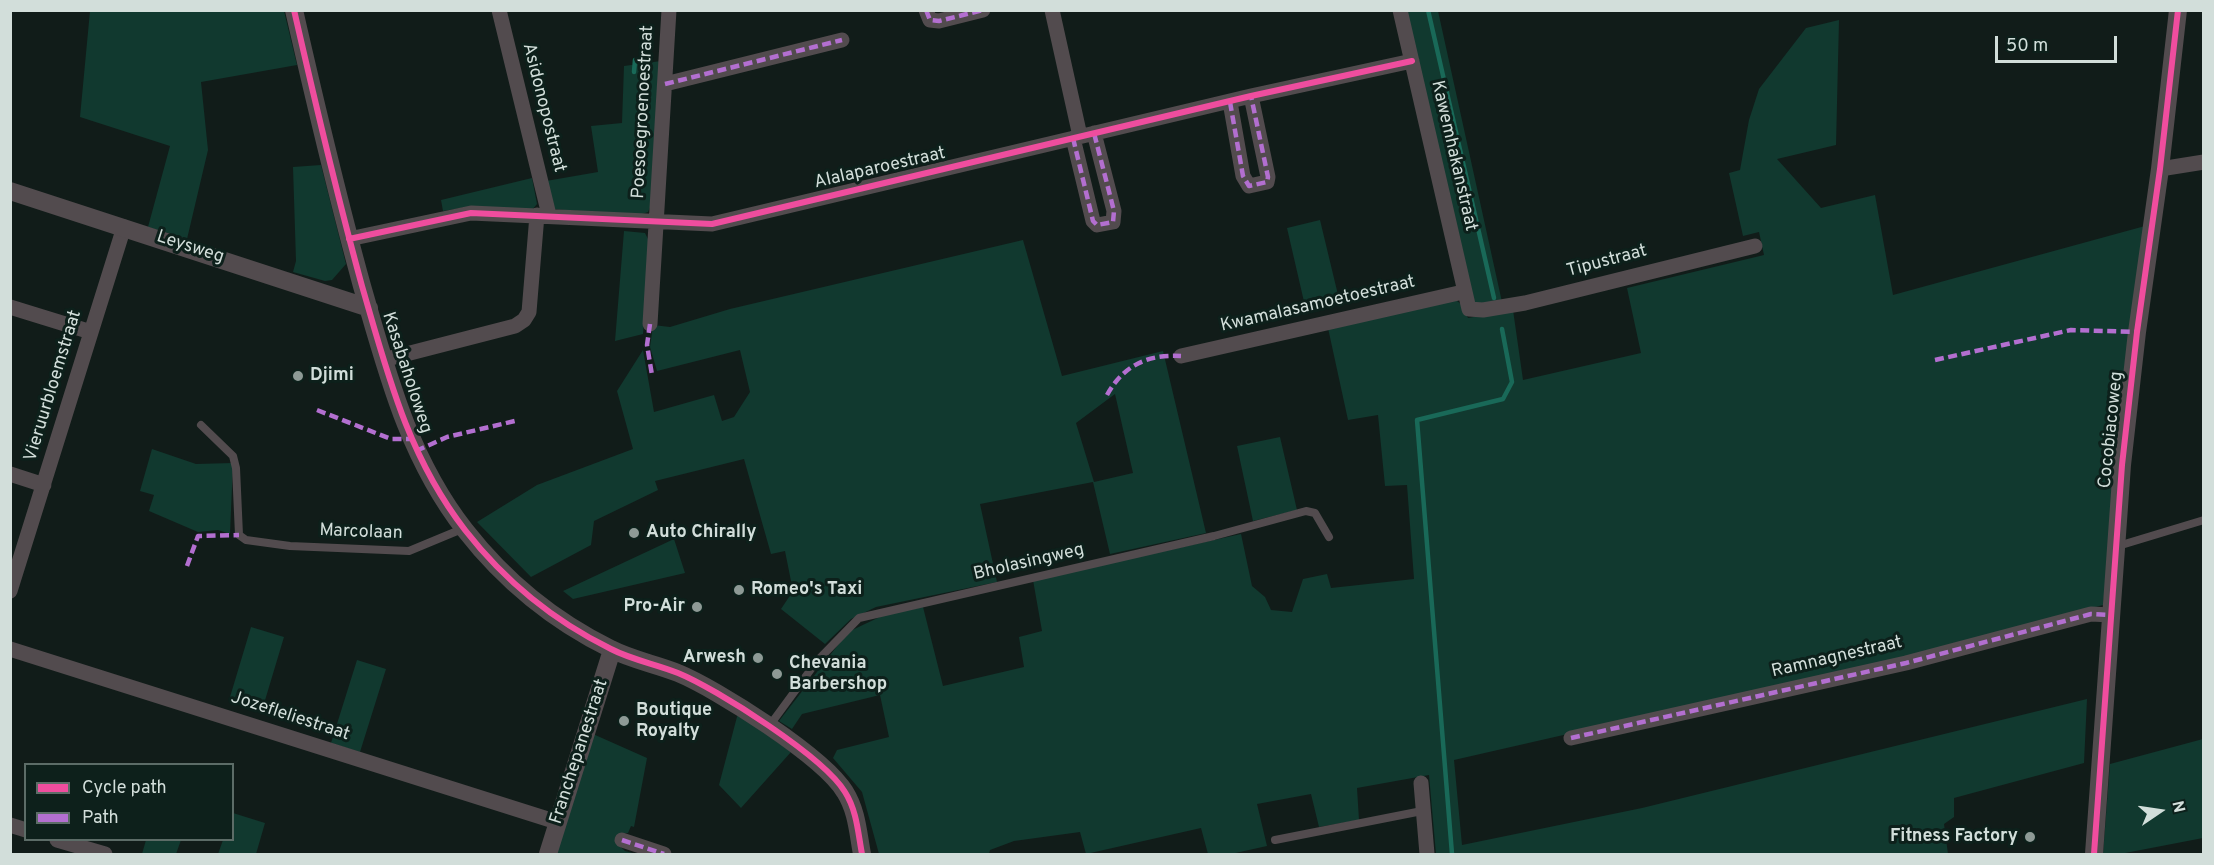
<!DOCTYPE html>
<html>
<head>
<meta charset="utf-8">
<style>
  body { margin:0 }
  #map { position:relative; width:2214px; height:865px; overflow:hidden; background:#111c19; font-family:Overpass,sans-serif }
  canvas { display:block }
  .frame { position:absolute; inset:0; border:12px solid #d2deda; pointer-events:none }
  .legend { position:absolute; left:24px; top:763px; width:210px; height:78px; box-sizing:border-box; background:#0d201b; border:2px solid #5c6c67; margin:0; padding:8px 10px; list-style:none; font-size:18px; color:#d2deda }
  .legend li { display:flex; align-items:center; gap:12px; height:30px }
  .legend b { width:30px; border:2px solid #5c6c67 }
  .north { position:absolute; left:2130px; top:781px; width:60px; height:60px; -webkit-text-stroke:4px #0d201b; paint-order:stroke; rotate:77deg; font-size:16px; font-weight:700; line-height:24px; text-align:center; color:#d2deda }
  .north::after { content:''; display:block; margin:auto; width:21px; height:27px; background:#d2deda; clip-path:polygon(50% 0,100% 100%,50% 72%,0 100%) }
  .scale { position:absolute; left:1995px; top:36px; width:122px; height:27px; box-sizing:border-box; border:3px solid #d2deda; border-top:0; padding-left:8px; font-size:18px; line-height:21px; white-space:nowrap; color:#d2deda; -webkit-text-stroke:4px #0d201b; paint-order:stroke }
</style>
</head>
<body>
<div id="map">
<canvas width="2214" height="865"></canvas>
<div class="frame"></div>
<ul class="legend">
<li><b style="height:8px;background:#ef4d9e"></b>Cycle path</li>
<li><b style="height:8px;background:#b36fd0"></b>Path</li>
</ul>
<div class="north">N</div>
<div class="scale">50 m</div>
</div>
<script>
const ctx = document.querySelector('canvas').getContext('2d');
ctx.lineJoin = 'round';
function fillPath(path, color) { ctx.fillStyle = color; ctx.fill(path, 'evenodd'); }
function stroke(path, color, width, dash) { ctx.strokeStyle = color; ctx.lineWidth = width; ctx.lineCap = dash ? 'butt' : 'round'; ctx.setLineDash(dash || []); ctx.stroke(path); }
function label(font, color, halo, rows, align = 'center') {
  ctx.font = font + ' Overpass,sans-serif'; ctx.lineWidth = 6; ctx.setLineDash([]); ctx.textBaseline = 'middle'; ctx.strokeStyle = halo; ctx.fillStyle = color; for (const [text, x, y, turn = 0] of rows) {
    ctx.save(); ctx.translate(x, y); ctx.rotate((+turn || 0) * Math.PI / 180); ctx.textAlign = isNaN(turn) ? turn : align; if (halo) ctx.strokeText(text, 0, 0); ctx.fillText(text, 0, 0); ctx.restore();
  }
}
fillPath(new Path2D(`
  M90 11H284L297 65 201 82 208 150 187 239 148 227 170 146 80 117Z
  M1407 11H1438L1502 302 1477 304 1472 300Z
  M1839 20 1836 145 1777 159 1821 208 1875 195 1893 295 2145 226 2103 605 1918 654 1454 760 1462 845 1642 808 2087 699 2084 763 1954 798V817L1944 824 1948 854H1436L1429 775 1357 788 1359 820 1319 827 1311 794 1257 804 1267 846 1231 854H1208L1201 828 1086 854 1080 832 1014 841 990 850 989 854H879L862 792 833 758 837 750 889 737 880 695 802 714 792 729 779 721 848 632 884 615 923 607 943 686 1024 667 1019 637 1042 631 1033 580 1241 534 1252 586 1265 597 1271 610 1292 612 1303 579 1327 574 1331 588 1414 579 1407 485 1385 486 1378 415 1348 420 1328 328 1453 298 1461 304 1468 318 1513 310 1523 380 1641 353 1627 288 1764 255 1759 232 1743 236 1729 173 1740 170 1749 120 1759 89 1806 28Z
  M661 61 651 205 648 212 636 216 553 209 546 181 598 172 591 126 622 123 624 66Z
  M321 165 346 264 332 280 325 281 293 272 296 261 293 167Z
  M532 178 537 204 532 210 467 207 443 211 441 200Z
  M1320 220 1339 299 1305 306 1287 228Z
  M624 231 645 233 650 243 643 334 615 341Z
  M1023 240 1062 376 1163 351 1206 533 1110 554 1093 482 980 504 997 582 876 607 851 619 825 644 781 609 793 591 785 551 771 554 744 459 655 481 658 490 594 521 591 545 531 577 477 522 537 485 633 449 617 391 643 350 654 412 714 395 722 421 734 417 750 392 740 350 657 371 650 347 653 325 670 327 730 309ZM1115 394 1133 473 1094 482 1076 423Z
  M1280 437 1297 510 1253 521 1237 446Z
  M152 449 196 464 233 463 230 534 218 530 198 532 149 511 154 495 140 491Z
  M674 539 685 573 573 599 563 591Z
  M251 627 284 637 263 707 230 697Z
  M357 660 386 669 360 752 331 743Z
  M738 713 791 752 741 808 719 785Z
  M593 734 647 758 634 827 631 826 628 833H621L618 844 625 851 636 854H554Z
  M2203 739V838L2120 854H2103L2110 764Z
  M233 813 265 823 256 854H218L223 840H232Z
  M146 840H181L176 854H142Z`), '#11392f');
stroke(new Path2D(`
  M1428 10 1494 298
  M634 72 635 60
  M1452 854 1417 420 1503 399 1512 382 1502 329`), '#196958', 4.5);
stroke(new Path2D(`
  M201 425 233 456 236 468 239 535 246 540 290 546 409 551 462 529
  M2118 546 2204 520
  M770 725 817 661 859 618 1214 536 1306 511 1315 513 1329 537
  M1275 840 1422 811`), '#524b4e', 8);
stroke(new Path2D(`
  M499 10 549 215
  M926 10 930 20 939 21 983 10
  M1052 10 1080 136
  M1400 10 1469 309 1483 310 1525 303 1755 246
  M665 84 842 40
  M1230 102 1243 176 1249 186 1267 182 1268 177 1251 96
  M1073 138 1093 221 1097 225 1113 222 1114 211 1094 133
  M2160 169 2204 162
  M349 239 471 213 712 224 1251 96 1412 61
  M10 307 91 332
  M650 324 669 10
  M1181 356 1463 292
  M383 360 515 326 524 320 529 312 537 215
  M10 474 44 485
  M10 591 124 227
  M10 649 557 822
  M1571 738 1906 663 2091 614 2111 615
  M1421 783 1427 854
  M10 825 26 830
  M57 840 105 854
  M622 840 664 854`), '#524b4e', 15);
stroke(new Path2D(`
  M294 10C315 102 337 195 362 286 387 372 408 457 465 530 504 580 554 621 611 649 632 660 656 664 678 673 717 689 824 757 845 792 857 811 858 833 862 854
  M10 191 369 308
  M548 854 612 650
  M2094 854 2122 465 2137 332 2160 169 2178 10`), '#524b4e', 18);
stroke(new Path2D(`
  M926 10 930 20 939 21 983 10
  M665 84 842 40
  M1230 102 1243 176 1249 186 1267 182 1268 177 1251 96
  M1073 138 1093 221 1097 225 1113 222 1114 211 1094 133
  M650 324 647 345 652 375
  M1935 360 2071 330 2137 332
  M1107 395C1123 366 1147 354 1181 356
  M317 410 391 439H410
  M416 451 447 437 519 420
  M187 566 198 536 239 535
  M1571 738 1906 663 2091 614 2111 615
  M622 840 664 854`), '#b36fd0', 4.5, [9, 4.5]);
stroke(new Path2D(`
  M294 10C315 102 337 195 362 286 387 372 408 457 465 530 504 580 554 621 611 649 632 660 656 664 678 673 717 689 824 757 845 792 857 811 858 833 862 854
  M349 239 471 213 712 224 1251 96 1412 61
  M2094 854 2122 465 2137 332 2160 169 2178 10`), '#ef4d9e', 6);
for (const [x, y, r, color] of [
  [298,376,6,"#8e9a96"],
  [634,533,6,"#8e9a96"],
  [739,590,6,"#8e9a96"],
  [697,607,6,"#8e9a96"],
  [758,658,6,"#8e9a96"],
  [777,674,6,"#8e9a96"],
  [624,721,6,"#8e9a96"],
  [2030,837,6,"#8e9a96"]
]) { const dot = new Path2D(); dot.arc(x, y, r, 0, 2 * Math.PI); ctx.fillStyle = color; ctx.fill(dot); stroke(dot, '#0d201b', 2); }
label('18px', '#d2deda', '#0d201b', [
  ["Asidonopostraat",543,108,76],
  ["Poesoegroenoestraat",644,112,-87],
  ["Kawemhakanstraat",1453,156,77],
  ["Alalaparoestraat",880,169,-13],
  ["Leysweg",190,248,18],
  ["Tipustraat",1607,262,-15],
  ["Kwamalasamoetoestraat",1318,305,-13],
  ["Kasabaholoweg",406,373,72],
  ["Vieruurbloemstraat",54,386,-73],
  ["Cocobiacoweg",2112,430,-84],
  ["Marcolaan",361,533,2],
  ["Bholasingweg",1029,563,-13],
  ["Ramnagnestraat",1837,658,-13],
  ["Jozefleliestraat",290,717,18],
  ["Franchepanestraat",580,752,-72]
]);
label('bold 18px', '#d2deda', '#0d201b', [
  ["Djimi",310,376],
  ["Auto Chirally",646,533],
  ["Romeo's Taxi",751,590],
  ["Pro-Air",685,607,"right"],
  ["Arwesh",746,658,"right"],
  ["Chevania",789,664],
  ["Barbershop",789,685],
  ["Boutique",636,711],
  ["Royalty",636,732],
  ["Fitness Factory",2018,837,"right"]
], 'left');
</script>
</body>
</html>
